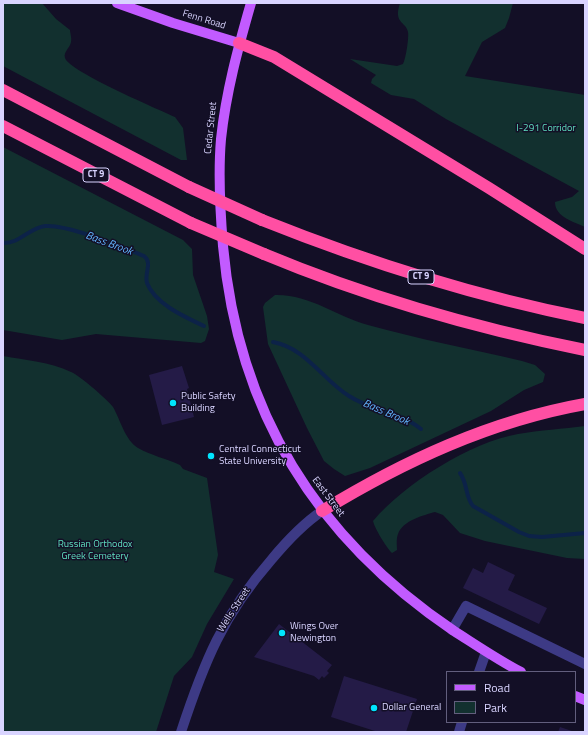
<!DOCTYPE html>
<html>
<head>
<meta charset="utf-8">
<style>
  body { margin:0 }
  #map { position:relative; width:588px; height:735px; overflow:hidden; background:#130f26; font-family:"Titillium Web",sans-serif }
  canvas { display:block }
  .frame { position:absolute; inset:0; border:4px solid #d9d4ff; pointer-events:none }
  .legend { position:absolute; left:446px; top:671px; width:130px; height:52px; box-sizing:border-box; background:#130f26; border:1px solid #625e7d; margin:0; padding:5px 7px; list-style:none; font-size:12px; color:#d9d4ff }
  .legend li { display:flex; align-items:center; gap:8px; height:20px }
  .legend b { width:20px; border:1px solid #625e7d }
</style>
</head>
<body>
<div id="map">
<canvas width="588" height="735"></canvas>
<div class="frame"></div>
<ul class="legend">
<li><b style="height:5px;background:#c25bff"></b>Road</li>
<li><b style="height:11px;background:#12302f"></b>Park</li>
</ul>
</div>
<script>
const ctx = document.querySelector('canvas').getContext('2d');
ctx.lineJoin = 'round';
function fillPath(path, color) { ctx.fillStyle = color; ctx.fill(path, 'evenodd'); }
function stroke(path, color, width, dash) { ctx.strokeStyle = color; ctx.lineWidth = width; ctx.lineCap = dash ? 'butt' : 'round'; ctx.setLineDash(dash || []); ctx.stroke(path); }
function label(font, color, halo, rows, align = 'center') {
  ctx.font = font + ' "Titillium Web",sans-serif'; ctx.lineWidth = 3; ctx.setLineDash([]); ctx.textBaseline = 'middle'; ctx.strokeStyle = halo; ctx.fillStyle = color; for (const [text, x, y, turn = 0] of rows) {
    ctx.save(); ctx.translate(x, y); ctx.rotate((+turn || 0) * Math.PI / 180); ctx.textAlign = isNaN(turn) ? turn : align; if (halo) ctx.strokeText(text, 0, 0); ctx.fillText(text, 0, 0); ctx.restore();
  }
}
fillPath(new Path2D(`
  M3 3H42L56 19 70 30C70 33 72 38 71 42 70 48 63 52 65 58 70 72 158 109 175 117L183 128 187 160H181L3 66Z
  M400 3H513L509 18 505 28 482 42 465 76 585 95V227C574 222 555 217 555 202L572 197 579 191 446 119 414 99 391 95 371 83 372 79 376 75 350 59 397 66 403 64C406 59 409 37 408 32 406 21 393 24 400 3Z
  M3 147 183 240 192 249 193 275 207 316 209 329 205 341 201 343 96 334 62 340 3 330Z
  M275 295C309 294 336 316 368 325 418 339 471 349 522 361L535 365 545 374 543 382 524 390 491 411 370 468 345 476 334 469 324 461 307 428 268 344 263 307 265 303Z
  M3 356C25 360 50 362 71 372 79 375 108 400 113 407 120 419 125 440 138 448 150 455 167 459 180 465L183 469 207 478 218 555 214 572 234 579 207 624 192 657 174 676 156 732H3Z
  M585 426V559L567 558 485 541 460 533 443 515 435 512C424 515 402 521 398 534 396 539 397 545 397 550L392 553C386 547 375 529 373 521 404 484 471 442 518 434 540 430 563 429 585 426Z`), '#12302f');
stroke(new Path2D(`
  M3 243C19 244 29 228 45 226 68 224 121 247 144 256 153 263 144 273 147 283 155 304 185 317 204 326
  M273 342C306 348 323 380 349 396 372 411 400 412 421 429
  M460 473C468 484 465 497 473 506L519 532 529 536 542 537 585 533`), '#0c2248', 4);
fillPath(new Path2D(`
  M182 366 189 388 187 389 194 417 162 425 149 375Z
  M488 562 515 575 508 590 547 608 539 624 463 588 473 568 483 573Z
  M279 624 332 665 327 671 329 673 324 678 322 676 319 680 314 676 254 657Z
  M344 676 417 699 406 732H378L331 717Z
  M560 727 575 732H558Z`), '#241b47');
stroke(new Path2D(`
  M452 630 466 606 585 664
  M479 672 486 652
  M181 732C204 662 223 615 272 559 287 541 303 524 322 511
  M459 732 462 722`), '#3d3a85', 10);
stroke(new Path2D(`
  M117 3 173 23 239 43
  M251 3C238 48 226 92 221 139 218 174 220 210 223 246 238 412 316 538 454 631 476 645 498 660 521 672
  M575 696 585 700`), '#c25bff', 10);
stroke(new Path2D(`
  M239 43 274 57 489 188 585 249
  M3 90 189 187
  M3 126 191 223
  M262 220C367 262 474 296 585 318
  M264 254C367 297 475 328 585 350
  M322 511C404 461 490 421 585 404`), '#ff4fa3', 12);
stroke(new Path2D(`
  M189 187 262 220
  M191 223 264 254`), '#ff4fa3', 12);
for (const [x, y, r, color] of [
  [173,403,4,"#00e5ff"],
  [211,456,4,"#00e5ff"],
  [282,633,4,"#00e5ff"],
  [374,708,4,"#00e5ff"]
]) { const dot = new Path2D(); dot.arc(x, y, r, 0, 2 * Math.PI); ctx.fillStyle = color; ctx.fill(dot); stroke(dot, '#130f26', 1.5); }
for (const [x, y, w] of [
  [96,175,26],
  [421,277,26]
]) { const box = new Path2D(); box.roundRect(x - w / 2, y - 7, w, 14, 3); ctx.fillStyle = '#130f26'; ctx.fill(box); stroke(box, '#d9d4ff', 1); }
label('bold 9px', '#d9d4ff', null, [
  ["CT 9",96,175],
  ["CT 9",421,277]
]);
label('10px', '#d9d4ff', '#130f26', [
  ["Fenn Road",204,20,17],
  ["Cedar Street",211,128,-84],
  ["East Street",328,497,53],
  ["Wells Street",234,610,-57]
]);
label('10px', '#5fe0c0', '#130f26', [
  ["I-291 Corridor",546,129],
  ["Russian Orthodox",95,545],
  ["Greek Cemetery",95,557]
]);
label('10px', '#d9d4ff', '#130f26', [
  ["Public Safety",181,397],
  ["Building",181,409],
  ["Central Connecticut",219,450],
  ["State University",219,462],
  ["Wings Over",290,627],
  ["Newington",290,639],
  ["Dollar General",382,708]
], 'left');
label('italic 11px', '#62b6ff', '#130f26', [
  ["Bass Brook",109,244,20],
  ["Bass Brook",386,413,23]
]);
</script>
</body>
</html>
